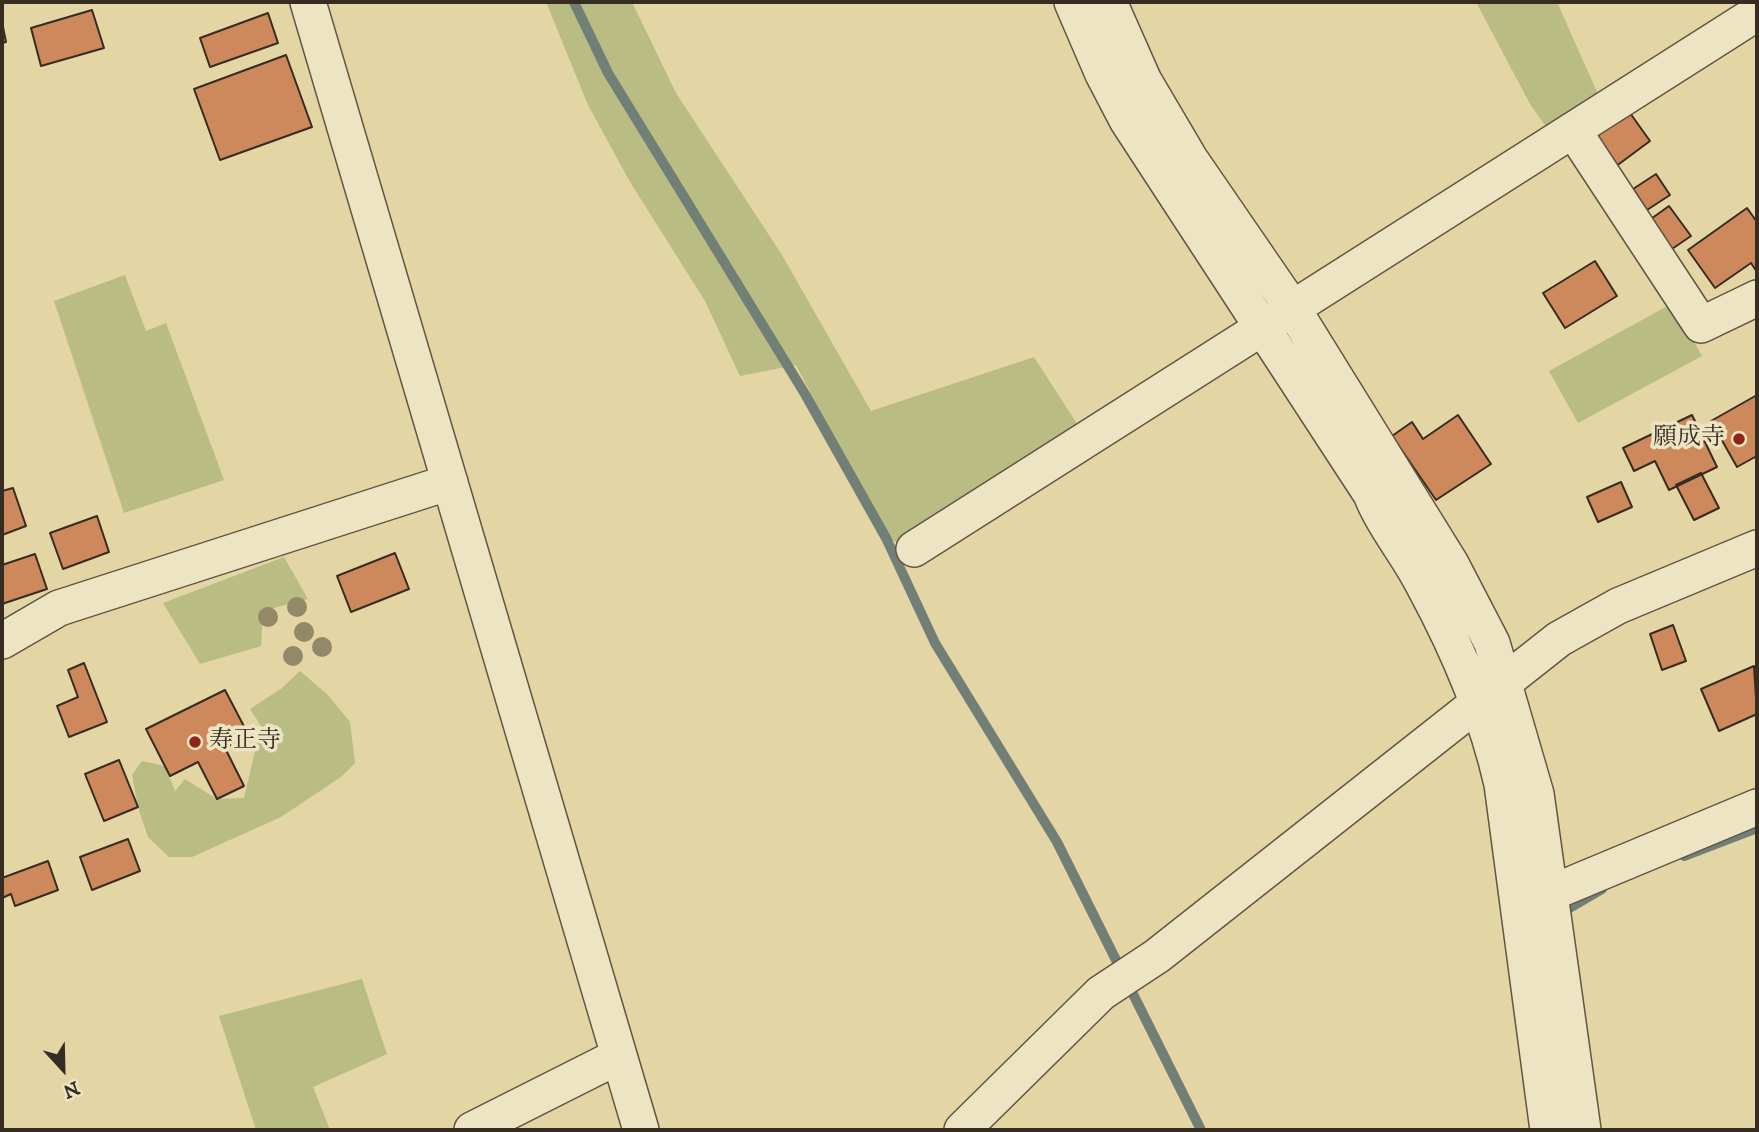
<!DOCTYPE html>
<html>
<head>
<meta charset="utf-8">
<style>
  body { margin:0 }
  #map { position:relative; width:1759px; height:1132px; overflow:hidden; background:#e4d5a5; font-family:"IM FELL DW Pica",serif }
  canvas { display:block }
  .frame { position:absolute; inset:0; border:4px solid #362c22; pointer-events:none }
  .north { position:absolute; left:28px; top:1034px; width:70px; height:70px; -webkit-text-stroke:5px #ede4c4; paint-order:stroke; rotate:158deg; font-size:19px; font-weight:700; line-height:28px; text-align:center; color:#362c22 }
  .north::after { content:''; display:block; margin:auto; width:24px; height:32px; background:#362c22; clip-path:polygon(50% 0,100% 100%,50% 72%,0 100%) }
</style>
</head>
<body>
<div id="map">
<canvas width="1759" height="1132"></canvas>
<div class="frame"></div>
<div class="north">N</div>
</div>
<script>
const ctx = document.querySelector('canvas').getContext('2d');
ctx.lineJoin = 'round';
function fillPath(path, color) { ctx.fillStyle = color; ctx.fill(path, 'evenodd'); }
function stroke(path, color, width, dash) { ctx.strokeStyle = color; ctx.lineWidth = width; ctx.lineCap = dash ? 'butt' : 'round'; ctx.setLineDash(dash || []); ctx.stroke(path); }
function label(font, color, halo, rows, align = 'center') {
  ctx.font = font + ' "IM FELL DW Pica","Noto Serif JP",serif'; ctx.lineWidth = 7; ctx.setLineDash([]); ctx.textBaseline = 'middle'; ctx.strokeStyle = halo; ctx.fillStyle = color; for (const [text, x, y, turn = 0] of rows) {
    ctx.save(); ctx.translate(x, y); ctx.rotate((+turn || 0) * Math.PI / 180); ctx.textAlign = isNaN(turn) ? turn : align; if (halo) ctx.strokeText(text, 0, 0); ctx.fillText(text, 0, 0); ctx.restore();
  }
}
fillPath(new Path2D(`
  M546 2H632L676 93 782 255 871 411 1034 357 1081 430 914 549 886 538 796 365 740 376 705 301 630 182 588 105Z
  M1476 2H1557L1605 110 1556 141 1530 104Z
  M125 275 146 331 166 323 224 480 124 513 54 301Z
  M1673 303 1702 356 1578 423 1549 371Z
  M284 557 308 599 263 611 261 646 200 664 163 603Z
  M300 671 327 694 350 722 355 763 341 777 281 817 192 857H169L148 837 138 807 132 775 142 761 165 766 175 791 185 779 217 799 244 798 261 726 250 709 282 688Z
  M362 979 387 1054 313 1087 330 1130H256L219 1016Z`), '#b9bc83');
stroke(new Path2D(`
  M574 2 608 73 805 394 886 538 935 643 1057 842 1201 1130
  M1684 856 1757 828
  M1561 913 1602 889`), '#717f77', 10);
const building = new Path2D(`
  M92 10 104 48 41 66 31 28Z
  M268 13 278 43 210 67 200 38Z
  M2 22 6 42 2 43Z
  M286 55 312 127 220 160 194 89Z
  M1630 113 1650 141 1615 167 1594 138Z
  M1656 174 1670 195 1647 210 1633 189Z
  M1669 206 1691 236 1669 251 1648 221Z
  M1747 208 1757 222V272L1751 263 1715 288 1688 250Z
  M1595 261 1617 296 1565 328 1543 293Z
  M1757 395V460L1755 457 1737 467 1711 421Z
  M1458 415 1491 464 1436 500 1392 436 1412 422 1423 439Z
  M1692 415 1717 467 1669 490 1655 461 1634 471 1623 448Z
  M1701 473 1719 508 1694 520 1676 485Z
  M1621 482 1632 507 1598 522 1587 497Z
  M13 488 26 526 2 535V491Z
  M97 516 109 552 63 569 50 533Z
  M395 553 409 589 351 612 337 576Z
  M35 554 47 589 2 604V565Z
  M1673 625 1686 661 1662 670 1650 634Z
  M84 663 107 722 69 737 57 706 78 697 68 670Z
  M1754 666 1757 714 1719 731 1701 689Z
  M225 690 249 736 225 748 244 786 217 799 198 762 170 776 146 729Z
  M119 760 138 807 104 821 85 774Z
  M128 839 140 871 92 890 80 857Z
  M48 861 58 890 15 906 11 894 2 898V878Z`);
fillPath(building, '#cd895b');
stroke(building, '#362c22', 2);
const minor = new Path2D(`
  M308 2 641 1130
  M1072 2 1103 74 1127 120 1371 494C1384 527 1408 554 1424 586 1458 649 1486 714 1502 784L1548 1130
  M1109 2 1144 81 1190 159 1293 309 1451 564 1492 643 1536 794 1583 1130
  M1573 130 1701 325 1757 298
  M914 549 1757 13
  M2 641 59 608 450 482
  M1551 893 1757 807
  M472 1130 619 1056
  M962 1130 1101 993 1157 956 1559 639 1618 606 1757 548`);
stroke(minor, '#625643', 38);
stroke(minor, '#ede4c4', 35);
ctx.fillStyle = '#938867';
for (const [x, y] of [
  [297,607],
  [268,617],
  [304,632],
  [322,647],
  [293,656]
]) { ctx.beginPath(); ctx.arc(x, y, 10, 0, 2 * Math.PI); ctx.fill(); }
for (const [x, y, r, color] of [
  [1739,439,7,"#8f2418"],
  [195,742,7,"#8f2418"]
]) { const dot = new Path2D(); dot.arc(x, y, r, 0, 2 * Math.PI); ctx.fillStyle = color; ctx.fill(dot); stroke(dot, '#ede4c4', 2.5); }
label('24px', '#362c22', '#ede4c4', [
  ["願成寺",1725,439],
  ["寿正寺",209,742,"left"]
], 'right');
</script>
</body>
</html>
